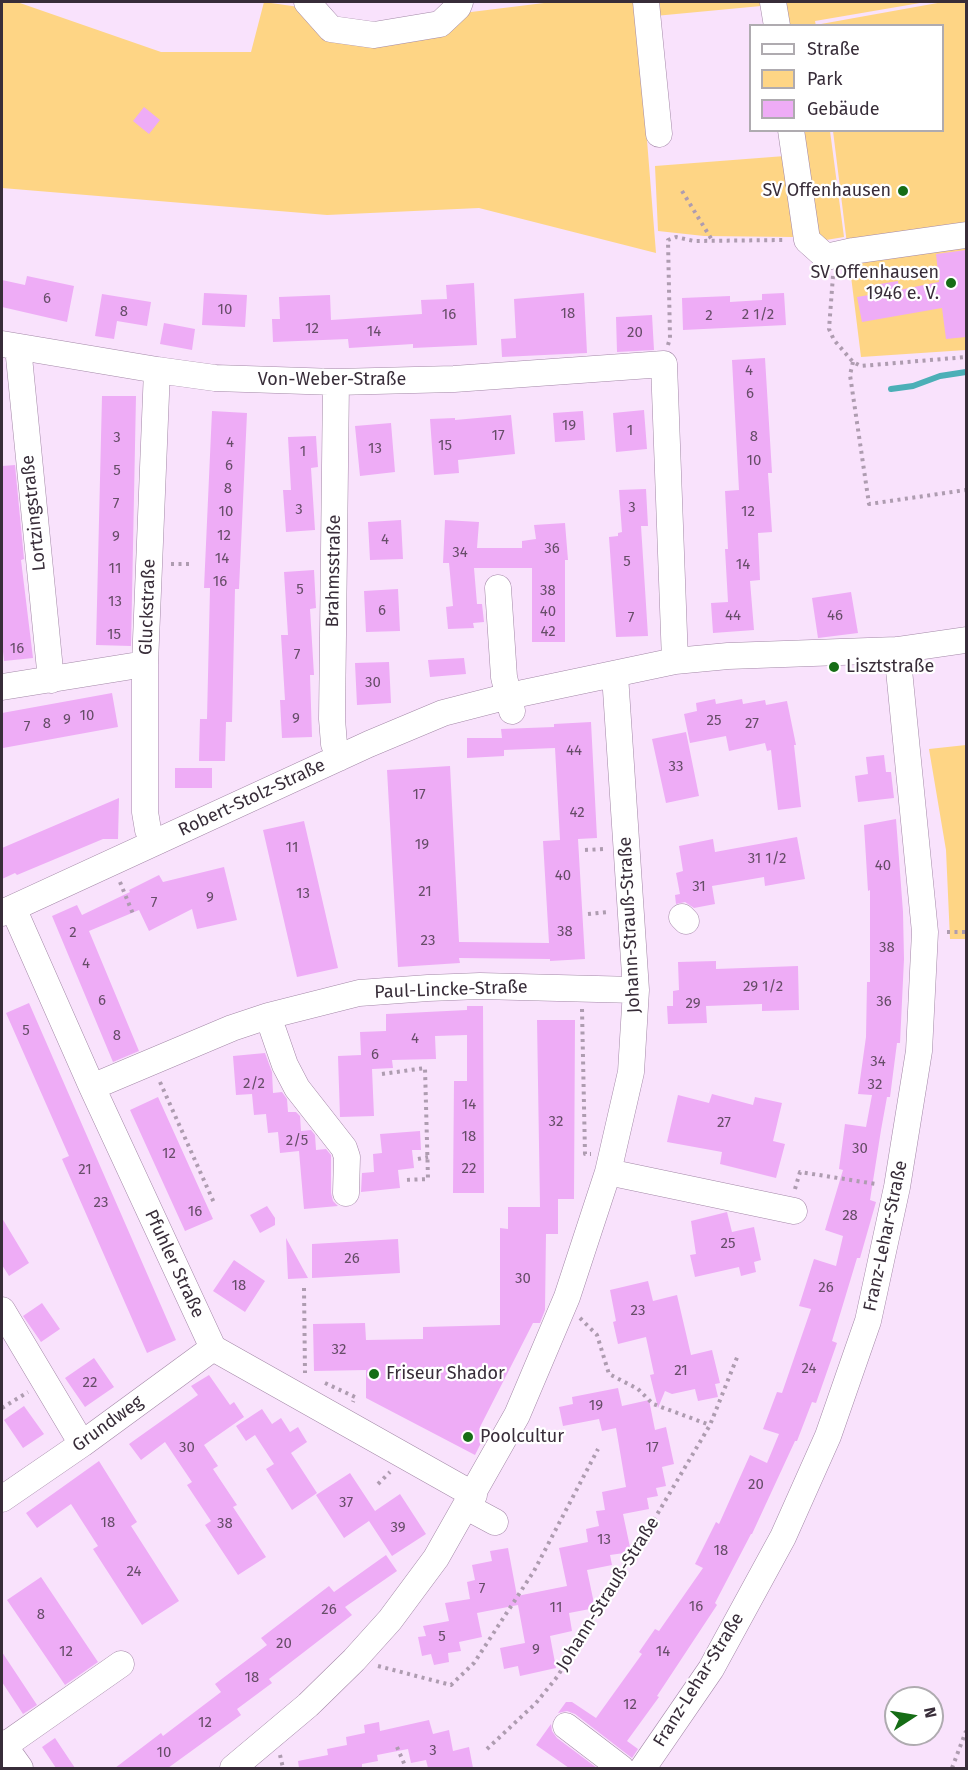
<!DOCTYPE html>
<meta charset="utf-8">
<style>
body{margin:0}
#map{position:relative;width:968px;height:1770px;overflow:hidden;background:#f9e2fc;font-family:"Fira Sans",sans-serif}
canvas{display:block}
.frame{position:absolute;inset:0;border:3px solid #382d39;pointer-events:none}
.legend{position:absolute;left:749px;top:24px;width:195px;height:108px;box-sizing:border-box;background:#fff;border:2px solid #afabb0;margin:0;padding:8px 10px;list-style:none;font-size:18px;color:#382d39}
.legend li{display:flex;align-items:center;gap:12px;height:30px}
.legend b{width:30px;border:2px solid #afabb0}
.north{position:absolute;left:884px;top:1686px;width:60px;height:60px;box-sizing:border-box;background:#fff;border:2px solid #afabb0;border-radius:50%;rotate:78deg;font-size:16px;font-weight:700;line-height:24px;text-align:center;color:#382d39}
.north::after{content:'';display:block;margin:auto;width:21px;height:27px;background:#166d16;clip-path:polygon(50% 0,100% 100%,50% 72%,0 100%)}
</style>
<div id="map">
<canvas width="968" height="1770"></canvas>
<div class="frame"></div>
<ul class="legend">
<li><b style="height:8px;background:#fff"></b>Straße</li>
<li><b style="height:16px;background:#fed585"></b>Park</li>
<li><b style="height:16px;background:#eeacf6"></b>Gebäude</li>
</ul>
<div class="north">N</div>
</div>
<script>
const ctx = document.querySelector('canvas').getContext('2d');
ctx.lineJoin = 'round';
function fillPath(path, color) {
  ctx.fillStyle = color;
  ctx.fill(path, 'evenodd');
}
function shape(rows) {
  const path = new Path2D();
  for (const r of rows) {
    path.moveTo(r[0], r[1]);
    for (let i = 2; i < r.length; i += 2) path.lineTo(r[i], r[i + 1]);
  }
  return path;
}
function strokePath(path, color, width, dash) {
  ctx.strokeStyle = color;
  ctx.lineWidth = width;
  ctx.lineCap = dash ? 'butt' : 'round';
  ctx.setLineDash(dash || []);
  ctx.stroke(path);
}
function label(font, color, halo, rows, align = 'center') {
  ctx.font = font + ' "Fira Sans",sans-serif';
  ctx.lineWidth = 4.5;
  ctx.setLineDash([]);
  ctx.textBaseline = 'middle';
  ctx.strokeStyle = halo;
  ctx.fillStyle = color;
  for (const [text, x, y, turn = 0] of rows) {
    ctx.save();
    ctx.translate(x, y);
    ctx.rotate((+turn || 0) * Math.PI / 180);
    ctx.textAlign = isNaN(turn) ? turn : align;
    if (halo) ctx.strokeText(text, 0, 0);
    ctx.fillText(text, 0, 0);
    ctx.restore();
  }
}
const green = shape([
 [2,2,17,2,161,52,251,52,264,2,299,7,322,38,428,36,463,13,552,2,636,2,656,253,479,208,327,215,2,188],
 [655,2,759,2,761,6,655,16],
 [784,2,926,2,815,21,816,26,787,25],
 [943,2,966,2,966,350,861,357,833,131,942,130,942,26,821,26,821,24],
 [800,131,830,131,844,237,814,242],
 [785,156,793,237,704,236,658,231,655,166],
 [966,745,966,939,950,939,946,850,929,749]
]);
const stream = shape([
 [891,389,913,386,940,376,966,372]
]);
const building = shape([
 [144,107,160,120,149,134,133,121],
 [966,250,966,337,946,339,942,308,862,322,857,297,869,295,867,286,898,281,899,290,939,282,936,254],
 [27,276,74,286,67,322,2,307,2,280,25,285],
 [474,283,477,345,413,348,413,344,349,348,348,339,273,342,272,319,280,319,279,297,330,295,331,320,422,314,421,300,447,299,446,285],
 [204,293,247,295,245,327,202,325],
 [584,293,587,353,502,357,501,339,516,338,514,299],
 [784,293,786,325,683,330,682,298,730,296,730,302,762,300,762,294],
 [102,294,151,302,147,326,117,321,114,339,95,336],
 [652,315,654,350,617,352,616,317],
 [164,323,195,329,192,350,160,344],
 [765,358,772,473,768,473,772,532,758,533,760,580,750,581,754,630,713,633,711,603,728,602,725,549,728,549,725,491,739,490,732,360],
 [102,396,136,396,131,646,96,645],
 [644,410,647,449,616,452,613,413],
 [212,411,247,413,239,589,235,589,232,722,226,722,225,761,199,761,200,719,207,719,210,588,204,588],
 [583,411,585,440,555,442,553,413],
 [511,415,515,454,458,460,459,473,434,475,430,419,455,418,455,420],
 [391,423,395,472,360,476,355,426],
 [316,436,318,467,311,468,315,530,286,532,283,490,291,490,288,437],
 [15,465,24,559,21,560,33,658,4,661,2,642,2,466],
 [646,489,648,526,641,526,648,636,616,637,609,537,618,536,618,533,622,532,619,490],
 [401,520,403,559,370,560,368,522],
 [445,520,479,522,477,548,522,548,522,541,536,539,534,525,565,523,568,560,565,560,565,642,532,642,532,568,474,568,477,604,482,604,484,622,473,623,474,628,448,629,446,607,453,606,449,563,443,563],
 [314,570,316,608,310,609,314,675,310,675,312,737,282,738,280,700,285,700,281,635,288,635,284,572],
 [398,589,400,631,366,632,364,591],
 [851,592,858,633,818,638,812,598],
 [464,658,466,674,430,677,428,660],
 [389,662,391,703,357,705,355,663],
 [112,693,118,727,3,748,2,713],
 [715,699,716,704,742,699,743,704,765,700,766,705,787,701,796,745,794,745,801,807,778,810,771,750,767,751,765,743,729,751,726,736,690,743,684,714,697,711,696,703],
 [591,722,597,838,578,839,585,959,550,961,550,959,459,958,460,963,398,967,387,770,450,766,459,942,549,943,543,841,560,840,555,748,504,750,504,756,467,758,467,738,502,738,501,729,554,727,554,724],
 [686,732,699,796,666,803,652,739],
 [884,755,886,772,891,772,894,798,858,802,855,776,868,774,866,757],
 [175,768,212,768,212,788,175,788],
 [119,798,118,839,103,839,17,875,15,873,2,879,2,848],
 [896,819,903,912,904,959,900,1043,897,1043,890,1097,887,1097,881,1130,870,1200,876,1202,860,1258,857,1258,832,1341,837,1343,816,1403,812,1402,797,1441,795,1441,752,1534,751,1534,715,1603,717,1605,657,1696,659,1697,627,1741,638,1749,632,1758,575,1714,567,1711,558,1713,566,1702,572,1702,596,1718,642,1654,639,1652,655,1629,659,1631,703,1568,695,1564,716,1522,719,1524,750,1455,767,1463,779,1434,763,1429,777,1392,782,1393,811,1309,799,1306,814,1259,836,1266,843,1236,825,1230,843,1170,839,1169,845,1124,866,1127,872,1095,858,1094,866,1037,867,982,870,982,870,890,868,891,864,825],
 [304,821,338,968,297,977,263,830],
 [797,837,805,879,765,886,764,877,712,886,715,904,694,908,685,902,676,904,675,895,680,894,676,873,683,871,679,846,713,839,715,852],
 [224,867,237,920,197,929,192,909,149,931,139,910,89,931,139,1051,113,1062,52,916,77,905,82,915,130,892,129,890,159,875,163,882],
 [716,961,716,969,798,966,799,1010,762,1011,762,1004,706,1006,707,1023,668,1024,667,1006,673,1006,673,991,679,990,678,962],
 [29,1003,176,1340,147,1353,62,1159,69,1156,6,1013],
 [467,1006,483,1006,484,1193,453,1193,454,1081,467,1081,467,1035,435,1036,436,1059,392,1060,393,1068,372,1069,374,1116,340,1117,338,1056,361,1055,360,1032,386,1031,386,1014,467,1010],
 [537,1020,575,1020,574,1199,558,1199,558,1234,546,1234,545,1310,540,1323,533,1323,480,1427,487,1431,475,1455,366,1398,366,1370,314,1371,313,1324,365,1323,366,1340,423,1339,423,1327,500,1325,500,1228,508,1229,508,1207,540,1207],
 [265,1053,272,1072,273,1093,282,1092,287,1099,288,1112,296,1112,300,1116,301,1131,311,1130,315,1135,316,1150,326,1149,331,1155,331,1193,333,1201,338,1206,304,1209,299,1151,280,1153,278,1132,268,1133,266,1114,254,1115,252,1094,236,1095,233,1056],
 [712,1094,753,1105,755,1097,782,1103,773,1141,785,1144,776,1178,720,1164,722,1152,667,1142,678,1095,709,1103],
 [158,1097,213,1219,185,1231,130,1110],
 [420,1131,421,1150,412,1150,414,1168,398,1170,400,1188,361,1192,362,1173,374,1172,373,1154,382,1153,380,1134],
 [267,1206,275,1218,275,1225,260,1233,250,1215],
 [727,1212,732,1232,754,1227,761,1260,754,1262,756,1272,741,1276,739,1267,695,1277,690,1255,696,1254,691,1221],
 [2,1218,29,1263,9,1276,2,1265],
 [286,1238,308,1278,288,1279],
 [398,1239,400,1273,312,1278,312,1244],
 [234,1260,265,1281,245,1312,213,1291],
 [648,1281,653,1301,677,1295,691,1355,712,1350,720,1383,715,1384,718,1397,698,1401,695,1389,672,1394,665,1391,658,1408,650,1375,654,1374,646,1337,618,1344,613,1322,616,1321,610,1290],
 [42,1303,60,1329,41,1342,23,1316],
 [94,1358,114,1387,85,1407,65,1378],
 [209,1375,230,1405,234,1402,244,1417,204,1445,218,1466,213,1469,237,1505,233,1507,266,1557,238,1575,205,1525,211,1521,187,1485,192,1482,165,1442,141,1460,129,1444,198,1395,191,1386],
 [618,1388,622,1406,649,1400,655,1430,666,1427,674,1464,662,1467,666,1486,656,1488,658,1496,647,1498,649,1509,623,1514,631,1552,610,1555,612,1565,587,1570,595,1608,569,1613,572,1631,550,1636,556,1668,520,1676,518,1666,504,1669,500,1648,525,1643,518,1605,477,1613,482,1637,459,1642,461,1651,448,1653,449,1662,434,1665,431,1654,422,1656,418,1637,426,1636,423,1626,449,1621,445,1603,470,1599,467,1582,475,1580,472,1565,492,1561,490,1551,508,1548,517,1596,567,1586,559,1548,588,1542,586,1529,599,1526,596,1511,605,1510,602,1492,626,1487,616,1428,602,1431,599,1419,563,1426,559,1407,573,1404,572,1397],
 [24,1406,44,1434,23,1448,4,1420],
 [262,1409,272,1424,281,1418,290,1432,298,1427,307,1442,291,1453,317,1493,292,1510,266,1469,274,1464,255,1435,246,1441,236,1426],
 [99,1461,137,1522,131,1526,179,1601,142,1625,93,1549,98,1546,71,1504,37,1528,26,1513],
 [350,1473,375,1511,400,1494,426,1534,392,1556,369,1521,344,1538,316,1495],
 [386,1555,397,1571,345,1607,352,1615,269,1679,272,1683,237,1709,241,1715,168,1768,115,1768,161,1733,163,1736,221,1692,215,1684,267,1645,261,1638,329,1586,334,1592],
 [41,1577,98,1662,65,1685,7,1600],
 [2,1652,37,1705,23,1714,2,1682],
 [429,1720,433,1734,449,1730,453,1751,469,1747,473,1768,428,1768,426,1760,411,1763,408,1749,377,1755,378,1761,362,1764,362,1768,299,1768,298,1761,328,1755,327,1749,347,1745,346,1737,365,1733,364,1725,379,1722,380,1731],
 [551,1724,552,1731,557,1738,597,1768,569,1768,536,1745],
 [55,1738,75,1768,56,1768,42,1747]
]);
const path = shape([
 [682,191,712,240],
 [833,276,829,329,834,340,853,362,861,366,966,357],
 [668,345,670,338,668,240,676,237,694,241,785,240],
 [853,362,850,375,869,504,966,490],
 [171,564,190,564],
 [585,850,605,849],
 [120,882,133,914],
 [588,914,609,912],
 [947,932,966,932],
 [582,1009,585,1154,591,1154],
 [382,1074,425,1068,428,1179,404,1180],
 [160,1082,215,1205],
 [418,1159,428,1157],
 [795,1189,800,1172,876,1184],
 [304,1288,305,1373],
 [580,1318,597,1335,609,1374,638,1389,653,1404,710,1425],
 [325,1383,355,1397,353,1402],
 [2,1408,28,1392],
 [378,1484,390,1472],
 [378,1666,451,1685,474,1663,534,1571,598,1449],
 [397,1747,406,1768],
 [487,1749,536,1703,557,1677,623,1572,710,1425,738,1355],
 [280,1755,283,1768],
 [952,1768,966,1731]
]);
const minor = shape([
 [307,2,331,29,374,35,440,24,458,7,460,2],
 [646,2,659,134],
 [773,2,777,26],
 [791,130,807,240,826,257,853,251,966,235],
 [2,344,157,370,215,378,336,382,454,379,664,364,675,661],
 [18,347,51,680],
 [336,382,332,719,334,744,339,758],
 [498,588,504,677,512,711],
 [2,687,145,664],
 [154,842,148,830,145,812,145,664,157,370],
 [13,908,92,1087,213,1348,474,1495],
 [2,913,369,744,443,713,509,696,675,661,728,656,897,650,966,640],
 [682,917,686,921],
 [268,1016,285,1065,297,1088,344,1148,347,1157,346,1193],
 [92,1087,232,1028,268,1016,359,993,428,988,480,986,636,990],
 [608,1172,794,1211],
 [2,1310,82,1444],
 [2,1499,82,1444,213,1348],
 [467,1507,495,1522],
 [566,1726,621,1768],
 [2,1743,20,1768],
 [4,1746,121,1664],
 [233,1768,308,1705,354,1660,390,1620,436,1558,517,1415,567,1297,608,1172,631,1072,636,990,615,675],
 [643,1768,711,1669,783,1537,828,1436,868,1321,897,1187,919,1051,925,932,897,650]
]);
const markers = [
 [903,191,6,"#166d16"],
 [951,283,6,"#166d16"],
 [834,667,6,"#166d16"],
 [374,1374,6,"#166d16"],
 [468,1437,6,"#166d16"]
];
const numberNames = [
 ["6",47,299],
 ["10",225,310],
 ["8",124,312],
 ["18",568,314],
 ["16",449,315],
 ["2 1/2",758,315],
 ["2",709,316],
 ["12",312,329],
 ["14",374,332],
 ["20",635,333],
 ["4",749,371],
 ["6",750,394],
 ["19",569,426],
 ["1",630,431],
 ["17",498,436],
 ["8",754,437],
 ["3",117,438],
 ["4",230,443],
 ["15",445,446],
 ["13",375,449],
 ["1",303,452],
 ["10",754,461],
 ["6",229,466],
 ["5",117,471],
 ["8",228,489],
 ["7",116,504],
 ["3",632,508],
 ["3",299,510],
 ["10",226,512],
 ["12",748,512],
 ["12",224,536],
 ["9",116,537],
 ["4",385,540],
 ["36",552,549],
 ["34",460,553],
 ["14",222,559],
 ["5",627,562],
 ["14",743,565],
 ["11",115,569],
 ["16",220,582],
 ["5",300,590],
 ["38",548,591],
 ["13",115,602],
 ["6",382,611],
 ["40",548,612],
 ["44",733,616],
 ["46",835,616],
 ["7",631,618],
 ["42",548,632],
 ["15",114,635],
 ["16",17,649],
 ["7",297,655],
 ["30",373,683],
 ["10",87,716],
 ["9",296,719],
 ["9",67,720],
 ["25",714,721],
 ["8",47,724],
 ["27",752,724],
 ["7",27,727],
 ["44",574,751],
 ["33",676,767],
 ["17",419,795],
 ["42",577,813],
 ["19",422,845],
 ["11",292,848],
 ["31 1/2",767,859],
 ["40",883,866],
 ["40",563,876],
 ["31",699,887],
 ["21",425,892],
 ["13",303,894],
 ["9",210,898],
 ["7",154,903],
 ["38",565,932],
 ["2",73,933],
 ["23",428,941],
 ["38",887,948],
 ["4",86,964],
 ["29 1/2",763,987],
 ["6",102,1001],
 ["36",884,1002],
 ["29",693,1004],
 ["5",26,1031],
 ["8",117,1036],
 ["4",415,1039],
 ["6",375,1055],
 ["34",878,1062],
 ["2/2",254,1084],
 ["32",875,1085],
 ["14",469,1105],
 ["32",556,1122],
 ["27",724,1123],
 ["18",469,1137],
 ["2/5",297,1141],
 ["30",860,1149],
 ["12",169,1154],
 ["22",469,1169],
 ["21",85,1170],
 ["23",101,1203],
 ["16",195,1212],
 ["28",850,1216],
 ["25",728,1244],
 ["26",352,1259],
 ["30",523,1279],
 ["18",239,1286],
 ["26",826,1288],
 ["23",638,1311],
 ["32",339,1350],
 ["24",809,1369],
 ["21",681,1371],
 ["22",90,1383],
 ["19",596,1406],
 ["30",187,1448],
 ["17",652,1448],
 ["20",756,1485],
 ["37",346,1503],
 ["18",108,1523],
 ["38",225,1524],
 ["39",398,1528],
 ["13",604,1540],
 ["18",721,1551],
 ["24",134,1572],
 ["7",482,1589],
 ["16",696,1607],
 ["11",556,1608],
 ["26",329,1610],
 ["8",41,1615],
 ["5",442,1637],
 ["20",284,1644],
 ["9",536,1650],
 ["12",66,1652],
 ["14",663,1652],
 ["18",252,1678],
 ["12",630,1705],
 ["12",205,1723],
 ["3",433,1751],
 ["10",164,1753]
];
const poiNames = [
 ["SV Offenhausen",891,191,"right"],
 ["SV Offenhausen",939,273,"right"],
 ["1946 e. V.",939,294,"right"],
 ["Lisztstraße",846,667],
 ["Friseur Shador",386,1374],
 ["Poolcultur",480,1437]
];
const streetNames = [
 ["Von-Weber-Straße",332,380],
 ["Lortzingstraße",34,513,-96],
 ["Brahmsstraße",334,571,-89],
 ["Gluckstraße",148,607,-88],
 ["Robert-Stolz-Straße",252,798,-25],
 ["Johann-Strauß-Straße",630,925,-93],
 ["Paul-Lincke-Straße",451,990,-2],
 ["Franz-Lehar-Straße",886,1236,-78],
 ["Pfuhler Straße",174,1264,65],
 ["Grundweg",108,1424,-36],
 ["Johann-Strauß-Straße",608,1594,-58],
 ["Franz-Lehar-Straße",699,1680,-58]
];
fillPath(green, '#fed585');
strokePath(stream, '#4cafb7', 6);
fillPath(building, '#eeacf6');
strokePath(minor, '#a388a7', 27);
strokePath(path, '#ae9cb0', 4, [3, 4.5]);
strokePath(minor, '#fff', 26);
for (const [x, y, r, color] of markers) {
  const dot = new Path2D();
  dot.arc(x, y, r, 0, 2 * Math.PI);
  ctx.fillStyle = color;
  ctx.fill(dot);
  strokePath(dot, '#fff', 2);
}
label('15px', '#664d68', null, numberNames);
label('18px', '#382d39', '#fff', poiNames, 'left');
label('18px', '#382d39', '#fff', streetNames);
</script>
